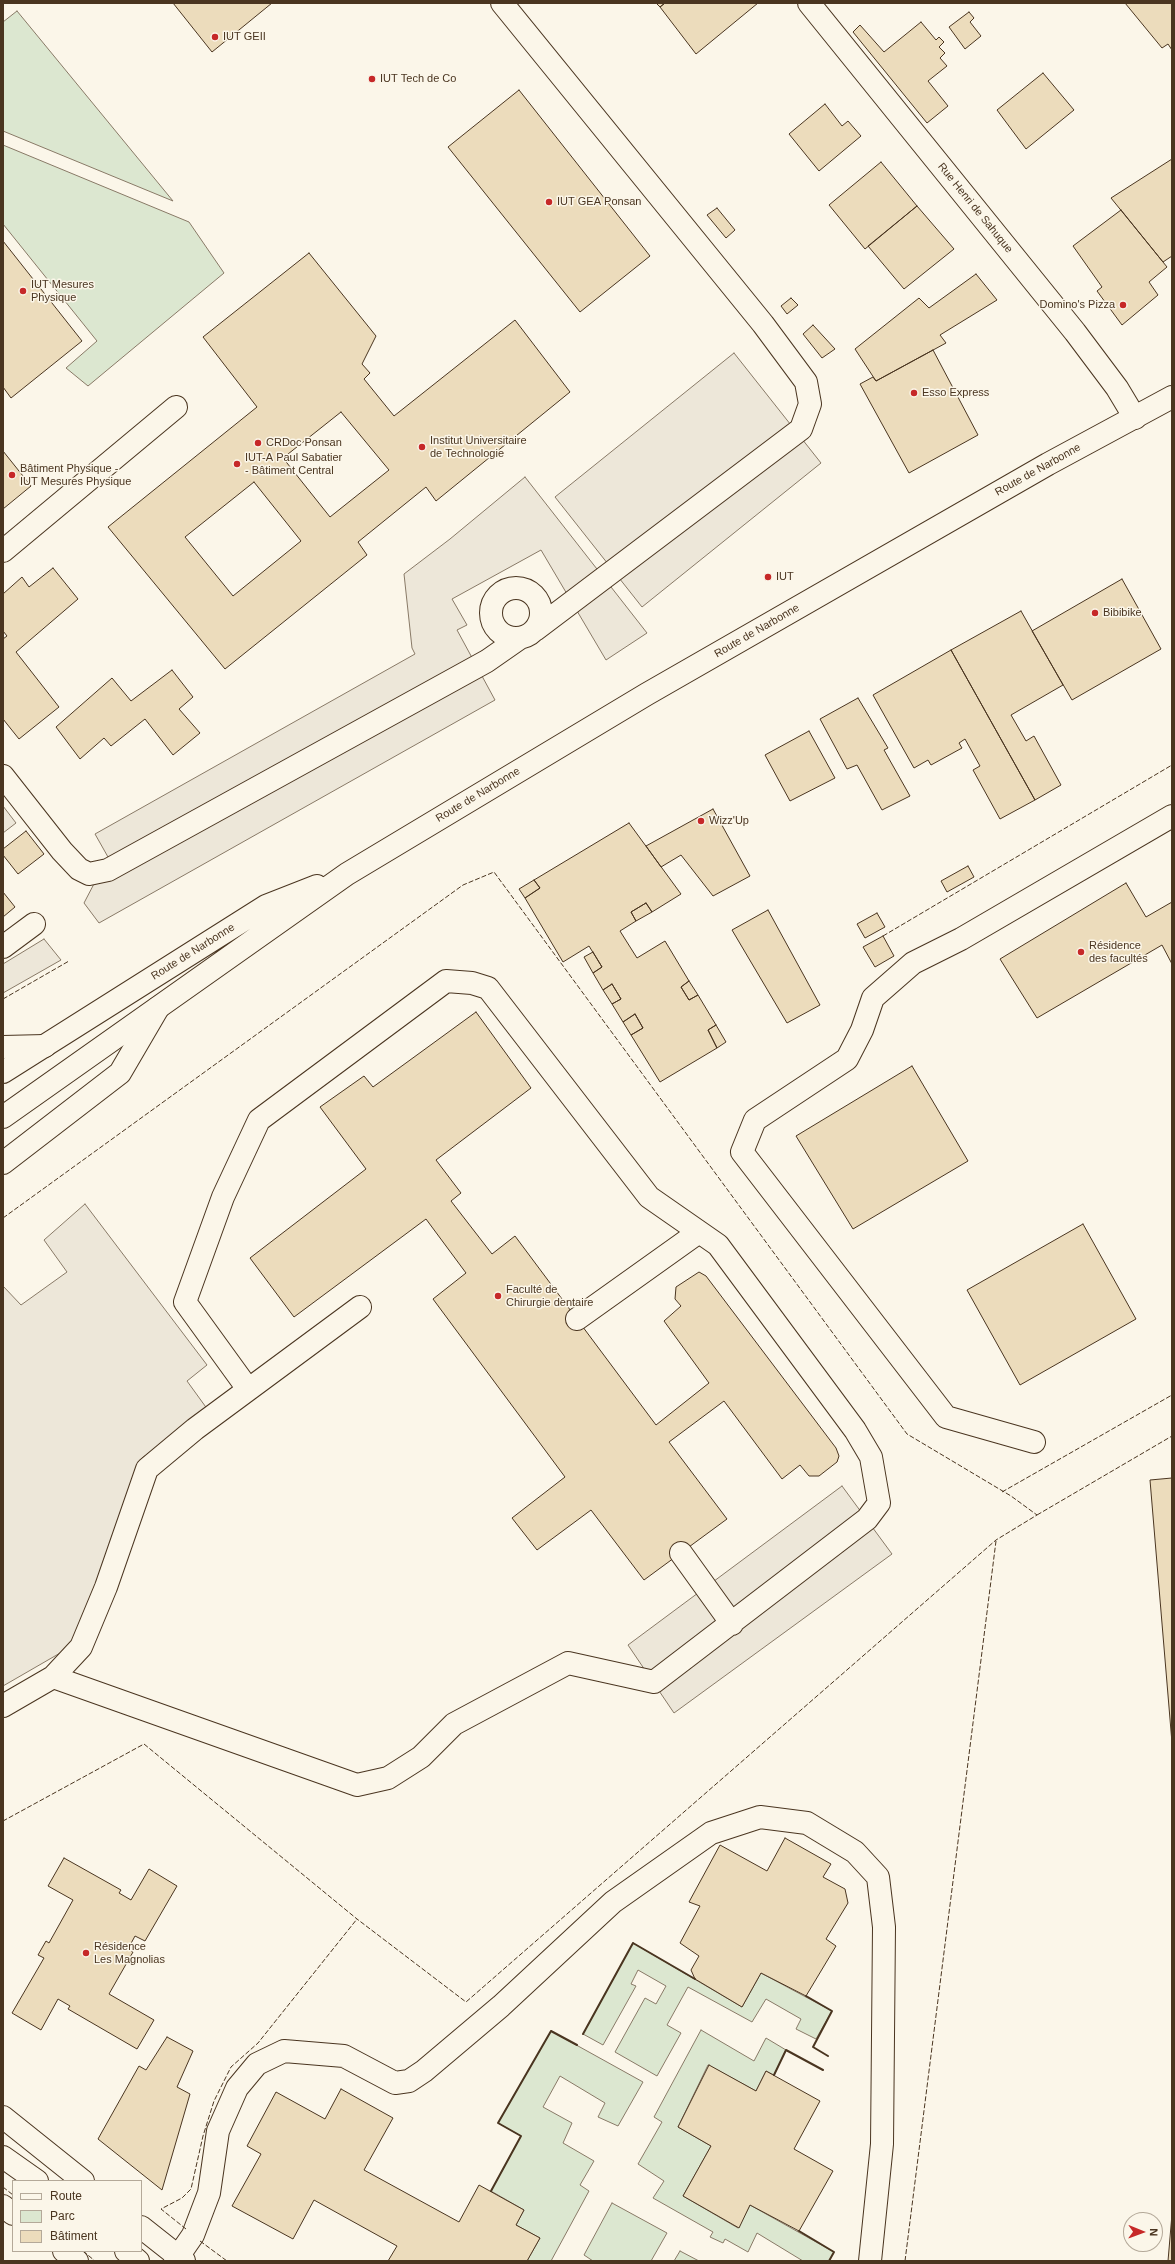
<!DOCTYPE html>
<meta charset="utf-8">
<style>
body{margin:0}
#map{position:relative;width:1175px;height:2264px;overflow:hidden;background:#fbf6e9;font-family:Helvetica,sans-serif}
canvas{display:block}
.frame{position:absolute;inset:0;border:4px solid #4a3520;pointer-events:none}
.legend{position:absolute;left:12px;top:2180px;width:130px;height:72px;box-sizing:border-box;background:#fbf6e9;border:1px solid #b4a999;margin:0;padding:5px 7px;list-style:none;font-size:12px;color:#4a3520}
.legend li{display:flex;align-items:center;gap:8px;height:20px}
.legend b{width:20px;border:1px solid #b4a999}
.north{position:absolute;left:1123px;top:2212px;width:40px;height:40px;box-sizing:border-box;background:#fbf6e9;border:1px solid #b4a999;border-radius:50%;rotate:91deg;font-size:11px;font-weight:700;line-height:16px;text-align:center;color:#4a3520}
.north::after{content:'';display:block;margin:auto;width:14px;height:18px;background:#c62828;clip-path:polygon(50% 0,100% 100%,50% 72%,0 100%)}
</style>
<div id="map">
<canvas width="1175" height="2264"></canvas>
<div class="frame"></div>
<ul class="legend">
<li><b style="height:5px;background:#fbf6e9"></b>Route</li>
<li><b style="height:11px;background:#dce7d0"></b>Parc</li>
<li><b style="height:11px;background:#ecdcbc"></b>Bâtiment</li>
</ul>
<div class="north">N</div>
</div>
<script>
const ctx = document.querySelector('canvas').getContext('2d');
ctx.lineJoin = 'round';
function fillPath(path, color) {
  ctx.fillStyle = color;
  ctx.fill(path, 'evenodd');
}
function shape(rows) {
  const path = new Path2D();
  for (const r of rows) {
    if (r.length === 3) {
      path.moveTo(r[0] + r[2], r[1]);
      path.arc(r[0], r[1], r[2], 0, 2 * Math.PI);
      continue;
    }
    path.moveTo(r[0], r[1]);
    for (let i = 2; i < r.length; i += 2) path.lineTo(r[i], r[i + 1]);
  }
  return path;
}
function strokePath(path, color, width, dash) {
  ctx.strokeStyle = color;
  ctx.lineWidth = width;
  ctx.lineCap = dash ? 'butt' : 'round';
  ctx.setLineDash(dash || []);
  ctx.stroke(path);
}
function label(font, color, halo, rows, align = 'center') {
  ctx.font = font + ' Helvetica,sans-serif';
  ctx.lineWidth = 3;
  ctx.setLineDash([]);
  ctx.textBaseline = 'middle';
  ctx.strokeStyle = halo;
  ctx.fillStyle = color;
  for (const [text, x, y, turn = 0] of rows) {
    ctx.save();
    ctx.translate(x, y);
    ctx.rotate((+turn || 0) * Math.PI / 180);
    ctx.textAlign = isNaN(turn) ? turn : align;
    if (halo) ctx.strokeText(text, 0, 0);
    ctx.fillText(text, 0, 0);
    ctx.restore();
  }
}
const green = shape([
 [17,11,173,201,3,131,3,22,17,11],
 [3,145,189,222,224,273,88,386,66,368,97,341,3,224,3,145],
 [633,1943,742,2007,761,1973,832,2011,816,2039,796,2029,801,2019,766,1999,752,2022,688,1987,667,2025,681,2033,657,2076,615,2052,645,1998,656,2004,666,1986,638,1970,631,1984,636,1986,603,2045,583,2034,633,1943],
 [701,2030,754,2061,766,2038,786,2050,774,2075,766,2071,756,2091,708,2065,678,2127,711,2146,683,2196,738,2228,750,2205,834,2252,829,2261,803,2261,757,2233,748,2252,725,2239,723,2243,710,2237,713,2232,653,2198,664,2181,638,2164,662,2122,654,2117,701,2030],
 [551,2031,643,2082,618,2126,598,2117,605,2103,560,2076,543,2107,572,2123,563,2143,594,2161,580,2185,589,2191,551,2261,527,2261,540,2238,516,2225,524,2210,491,2191,521,2136,498,2123,551,2031],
 [612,2203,667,2233,651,2261,593,2261,584,2255,612,2203],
 [680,2251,699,2261,674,2261,680,2251]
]);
const parking = shape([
 [734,353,821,463,642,607,555,497,734,353],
 [525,477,647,633,606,660,541,550,452,599,467,625,457,630,495,700,99,923,84,903,108,857,95,834,415,654,412,648,404,574,450,539,525,477],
 [3,806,16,823,3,833,3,806],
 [44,939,61,960,3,993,3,964,44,939],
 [85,1204,207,1365,187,1381,208,1410,142,1458,74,1645,3,1686,3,1286,21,1305,67,1272,44,1240,85,1204],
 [842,1486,892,1554,674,1713,628,1645,842,1486]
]);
const building = shape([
 [173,3,272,3,212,52,173,3],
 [656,3,665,3,660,7,656,3],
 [665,3,758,3,696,54,660,7,665,3],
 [1125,3,1172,3,1172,50,1168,44,1162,48,1125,3],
 [969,12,974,18,970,22,981,36,965,49,949,27,969,12],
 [921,22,936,40,939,37,944,42,939,47,945,53,940,58,947,66,928,81,948,106,927,123,853,32,860,25,884,52,921,22],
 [1043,73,1074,110,1026,149,997,110,1043,73],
 [519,90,650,256,580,312,448,147,519,90],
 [825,104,842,126,848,121,861,136,819,171,789,134,825,104],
 [1172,159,1172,256,1163,262,1111,198,1172,159],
 [881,162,917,206,865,249,829,205,881,162],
 [917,206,954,249,904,289,868,246,917,206],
 [717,208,735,230,726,238,707,215,717,208],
 [1121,210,1167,267,1149,282,1158,295,1122,325,1097,291,1102,287,1073,246,1121,210],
 [3,241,82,341,11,398,3,387,3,241],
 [309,253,376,336,362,364,370,373,364,379,394,416,515,320,570,392,436,501,426,487,358,542,367,555,225,669,108,527,257,407,203,337,309,253],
 [341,412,389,470,330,517,283,458,341,412],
 [254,482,301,541,233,596,185,537,254,482],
 [976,274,997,300,940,335,946,343,876,381,855,349,919,298,929,308,976,274],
 [791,298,798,305,787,314,781,306,791,298],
 [813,325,835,349,822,358,803,334,813,325],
 [933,350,978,435,909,473,860,384,873,377,876,381,933,350],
 [3,451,31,486,3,509,3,451],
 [53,568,78,599,16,652,59,707,19,739,3,719,3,639,7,636,3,631,3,594,22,577,29,587,53,568],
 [1122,579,1161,649,1072,700,1032,631,1122,579],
 [1021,611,1063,685,1011,715,1026,741,1034,736,1061,785,1035,800,951,650,1021,611],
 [951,650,1035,800,1000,819,973,770,980,766,965,739,959,743,962,748,931,765,928,760,914,768,873,695,951,650],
 [172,670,193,697,179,709,200,733,173,755,145,719,111,746,104,738,80,759,56,727,112,678,131,701,172,670],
 [858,698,888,748,884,750,910,796,882,810,857,765,847,769,820,719,858,698],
 [809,731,835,778,790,801,765,755,809,731],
 [713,809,750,876,713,896,681,855,661,867,646,846,713,809],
 [629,823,681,894,652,912,646,903,631,912,636,921,620,931,637,958,665,941,689,981,681,987,689,1000,698,995,716,1025,708,1030,717,1048,660,1082,631,1035,643,1028,635,1014,623,1022,612,1004,621,999,612,984,603,990,593,973,602,967,589,946,563,962,525,898,540,888,534,880,629,823],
 [26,831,44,854,18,874,3,855,3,849,26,831],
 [968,866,974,877,947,892,941,881,968,866],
 [534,880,540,888,525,898,519,889,534,880],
 [1126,883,1146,917,1172,902,1172,964,1162,945,1037,1018,1000,959,1126,883],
 [3,892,15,907,3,917,3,892],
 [646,903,652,912,636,921,631,912,646,903],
 [768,910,820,1005,787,1023,732,930,768,910],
 [877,913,885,927,865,938,857,924,877,913],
 [883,936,894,956,875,967,863,947,883,936],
 [593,952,602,967,593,973,584,957,593,952],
 [689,981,698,995,689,1000,681,987,689,981],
 [612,984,621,999,612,1004,603,990,612,984],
 [476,1012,531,1088,436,1160,461,1193,451,1201,492,1254,515,1236,656,1425,709,1383,664,1321,681,1306,675,1299,676,1287,699,1272,706,1276,836,1448,839,1456,837,1462,819,1476,809,1476,800,1465,782,1479,724,1401,669,1442,727,1519,644,1580,591,1510,537,1550,512,1518,565,1477,433,1299,466,1273,426,1219,294,1317,250,1258,366,1169,320,1107,364,1076,373,1087,476,1012],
 [635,1014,643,1028,631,1035,623,1022,635,1014],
 [716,1025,726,1042,717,1048,708,1030,716,1025],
 [912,1066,968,1161,853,1229,796,1136,912,1066],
 [1083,1224,1136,1319,1020,1385,967,1290,1083,1224],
 [1172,1478,1172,1743,1150,1480,1172,1478],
 [785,1838,831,1864,823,1877,845,1889,848,1903,826,1939,836,1946,806,1996,761,1973,742,2007,695,1979,691,1970,699,1956,680,1943,700,1906,689,1902,720,1845,767,1871,785,1838],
 [64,1858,121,1890,119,1893,131,1900,149,1869,177,1886,145,1941,135,1936,128,1949,133,1952,109,1994,154,2020,137,2049,68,2009,70,2006,58,1999,41,2030,12,2013,44,1958,38,1955,46,1941,49,1943,73,1900,48,1886,64,1858],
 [167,2037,193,2051,177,2087,190,2094,162,2190,98,2139,139,2066,146,2070,167,2037],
 [709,2065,756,2091,766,2071,820,2101,794,2149,833,2171,799,2231,750,2205,739,2228,683,2196,711,2146,678,2127,709,2065],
 [341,2089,393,2118,364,2170,459,2222,479,2185,524,2210,516,2225,540,2238,527,2261,388,2261,397,2246,314,2200,293,2239,232,2206,261,2154,247,2146,276,2092,325,2119,341,2089],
 [1172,2214,1172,2261,1168,2261,1172,2214]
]);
const minor = shape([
 [502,3,763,324,806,382,810,404,801,429,535,630],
 [809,3,1075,332,1117,388,1135,418],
 [3,551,176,407],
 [516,613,25],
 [3,776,62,851,79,869,89,874,108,870,487,661,520,638],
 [3,947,34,924],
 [3,1047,45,1046],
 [3,1163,120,1073,158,1008],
 [577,1319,699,1232],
 [1034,1442,946,1417,742,1152,755,1120,847,1059,862,1030,873,998,913,963,961,939,1172,816],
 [681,1553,732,1624],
 [53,1677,357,1785,388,1778,421,1757,454,1724,568,1663,654,1682,867,1519,879,1503,871,1457,855,1430,718,1245,649,1197,488,988,472,983,446,981,259,1120,223,1197,185,1302,248,1389],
 [3,1706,53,1677,81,1647,106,1587,147,1469,195,1429,360,1307],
 [3,2117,83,2181],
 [3,2157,37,2181],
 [3,2206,13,2214],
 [141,2227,184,2261],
 [64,2251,77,2261],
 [126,2251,138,2261],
 [175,2261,193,2235,209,2193,218,2131,237,2088,257,2064,284,2051,344,2056,395,2083,409,2081,424,2071,501,2006,613,1902,711,1833,760,1817,807,1823,855,1852,878,1877,884,1927,882,2144,870,2261]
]);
const major = shape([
 [3,1072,266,906,317,886],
 [3,1117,347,874,647,694,1048,464,1172,397]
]);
const fence = shape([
 [883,936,1172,765],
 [3,999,69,961],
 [3,1218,463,885,494,872,907,1434,1011,1496,1037,1515,996,1540,466,2002,357,1919,144,1744,3,1821],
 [1002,1492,1172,1395],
 [1037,1515,1172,1436],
 [3,2187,13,2195],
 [186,2229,161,2209,182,2198,191,2189,203,2136,214,2101,231,2067,258,2043,357,1919],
 [200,2241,227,2261],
 [83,2251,95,2261],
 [905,2261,996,1541]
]);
const wall = shape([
 [806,1996,832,2011,813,2047,828,2056],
 [583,2034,633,1943,695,1979],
 [774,2075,786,2050,823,2070],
 [491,2191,521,2136,498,2123,551,2031,577,2045],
 [799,2231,834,2252,829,2261]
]);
const markers = [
 [215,37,4,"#c62828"],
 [372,79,4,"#c62828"],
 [549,202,4,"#c62828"],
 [23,291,4,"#c62828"],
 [1123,305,4,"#c62828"],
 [914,393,4,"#c62828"],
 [258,443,4,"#c62828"],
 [422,447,4,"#c62828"],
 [237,464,4,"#c62828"],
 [12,475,4,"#c62828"],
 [768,577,4,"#c62828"],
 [1095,613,4,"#c62828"],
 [701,821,4,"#c62828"],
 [1081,952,4,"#c62828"],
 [498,1296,4,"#c62828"],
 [86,1953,4,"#c62828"]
];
const poiNames = [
 ["IUT GEII",223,37],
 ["IUT Tech de Co",380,79],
 ["IUT GEA Ponsan",557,202],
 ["IUT Mesures",31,285],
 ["Physique",31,298],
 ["Domino's Pizza",1115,305,"right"],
 ["Esso Express",922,393],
 ["Institut Universitaire",430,441],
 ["de Technologie",430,454],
 ["CRDoc Ponsan",266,443],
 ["IUT-A Paul Sabatier",245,458],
 ["- Bâtiment Central",245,471],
 ["Bâtiment Physique -",20,469],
 ["IUT Mesures Physique",20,482],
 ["IUT",776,577],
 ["Bibibike",1103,613],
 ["Wizz'Up",709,821],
 ["Résidence",1089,946],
 ["des facultés",1089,959],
 ["Faculté de",506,1290],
 ["Chirurgie dentaire",506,1303],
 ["Résidence",94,1947],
 ["Les Magnolias",94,1960]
];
const streetNames = [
 ["Rue Henri de Sahuque",975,208,51],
 ["Route de Narbonne",1038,470,-29],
 ["Route de Narbonne",757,631,-30],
 ["Route de Narbonne",478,795,-31],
 ["Route de Narbonne",193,952,-32]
];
fillPath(green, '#dce7d0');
strokePath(green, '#887966', 1);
fillPath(parking, '#ede7d9');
strokePath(parking, '#887966', 1);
fillPath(building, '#ecdcbc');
strokePath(building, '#4a3520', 1);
strokePath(minor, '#4a3520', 24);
strokePath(major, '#4a3520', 24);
strokePath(minor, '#fbf6e9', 22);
strokePath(major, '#fbf6e9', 22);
strokePath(fence, '#4a3520', 1, [5, 2]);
strokePath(wall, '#4a3520', 2);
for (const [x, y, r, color] of markers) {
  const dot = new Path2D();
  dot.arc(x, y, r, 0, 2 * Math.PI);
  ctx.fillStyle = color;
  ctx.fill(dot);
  strokePath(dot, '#fbf6e9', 1.5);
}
label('11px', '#4a3520', '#fbf6e9', poiNames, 'left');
label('11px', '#4a3520', '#fbf6e9', streetNames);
</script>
